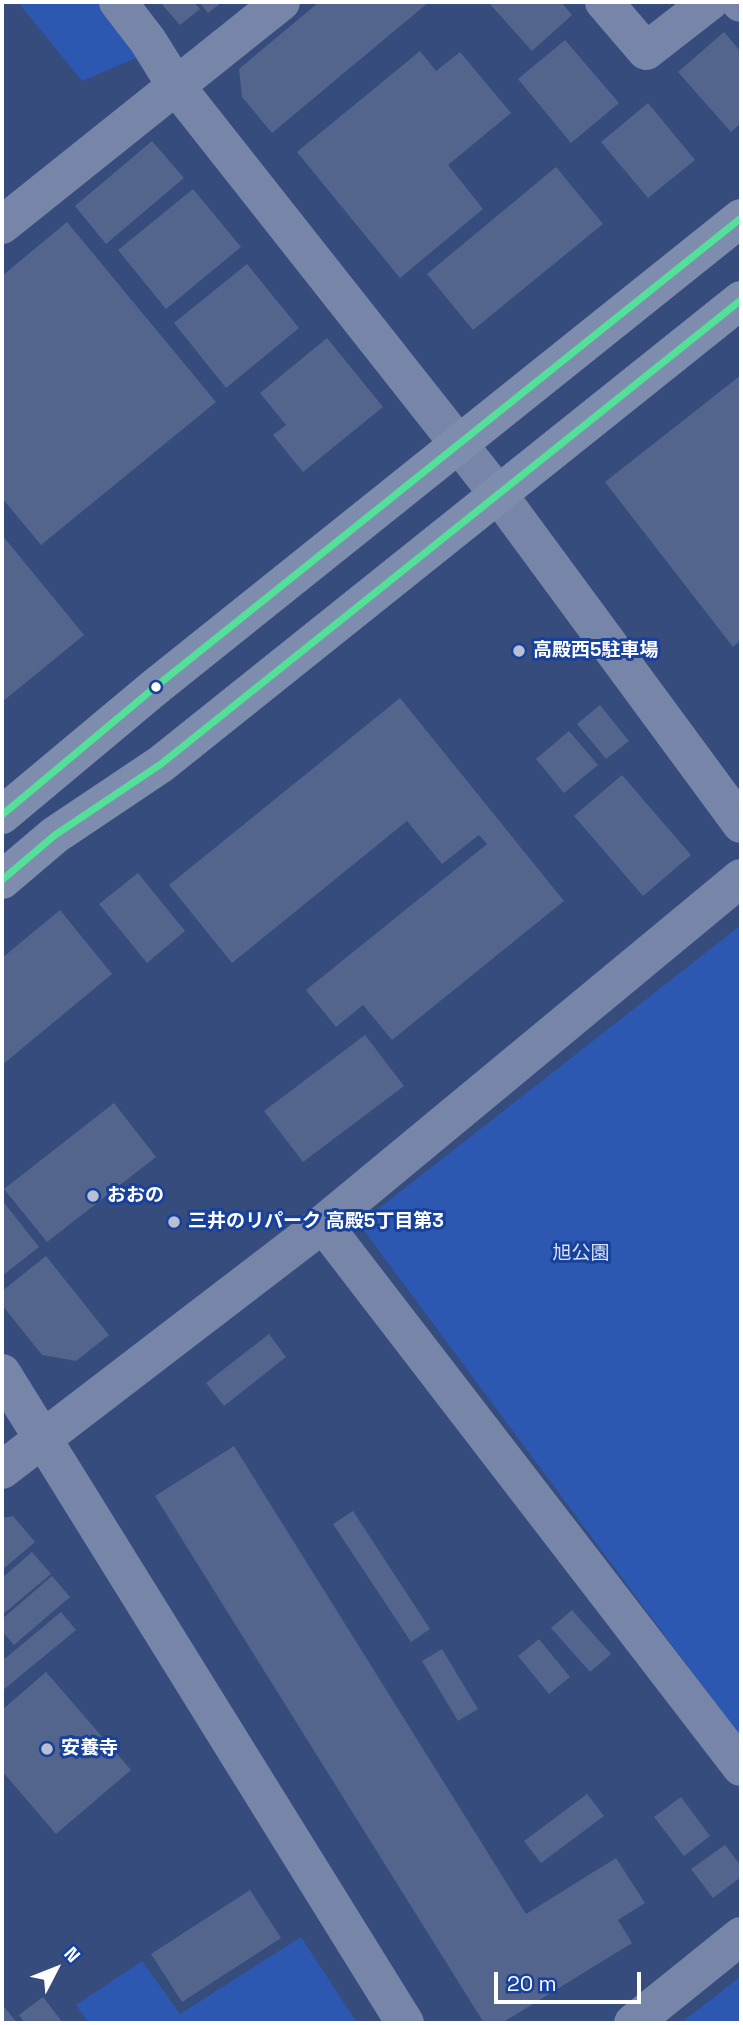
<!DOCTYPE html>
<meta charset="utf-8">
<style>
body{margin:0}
#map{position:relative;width:743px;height:2025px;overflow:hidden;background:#364c7d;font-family:"Space Grotesk",sans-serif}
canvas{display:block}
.frame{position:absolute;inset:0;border:4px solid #fff;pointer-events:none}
.north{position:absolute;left:21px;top:1934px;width:70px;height:70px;-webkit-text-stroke:5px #18419b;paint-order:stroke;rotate:48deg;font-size:19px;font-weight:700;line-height:28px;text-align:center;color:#fff}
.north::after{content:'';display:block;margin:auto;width:24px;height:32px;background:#fff;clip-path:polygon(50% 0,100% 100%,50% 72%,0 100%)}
.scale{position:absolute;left:494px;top:1972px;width:147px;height:32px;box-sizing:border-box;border:4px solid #fff;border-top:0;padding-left:9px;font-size:21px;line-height:24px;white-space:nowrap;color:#fff;-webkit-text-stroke:5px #18419b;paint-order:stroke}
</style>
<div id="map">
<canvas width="743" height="2025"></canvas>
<div class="frame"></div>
<div class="north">N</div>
<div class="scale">20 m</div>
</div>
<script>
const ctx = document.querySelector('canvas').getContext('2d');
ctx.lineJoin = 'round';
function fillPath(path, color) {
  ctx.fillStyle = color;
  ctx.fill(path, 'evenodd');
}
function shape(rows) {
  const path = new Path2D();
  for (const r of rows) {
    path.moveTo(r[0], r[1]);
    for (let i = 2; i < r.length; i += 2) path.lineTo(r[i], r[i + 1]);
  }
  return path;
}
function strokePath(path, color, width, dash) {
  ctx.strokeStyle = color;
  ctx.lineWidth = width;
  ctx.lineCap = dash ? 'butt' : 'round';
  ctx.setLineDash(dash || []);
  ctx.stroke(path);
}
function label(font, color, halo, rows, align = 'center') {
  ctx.font = font + ' "Space Grotesk","Noto Sans JP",sans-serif';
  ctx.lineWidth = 6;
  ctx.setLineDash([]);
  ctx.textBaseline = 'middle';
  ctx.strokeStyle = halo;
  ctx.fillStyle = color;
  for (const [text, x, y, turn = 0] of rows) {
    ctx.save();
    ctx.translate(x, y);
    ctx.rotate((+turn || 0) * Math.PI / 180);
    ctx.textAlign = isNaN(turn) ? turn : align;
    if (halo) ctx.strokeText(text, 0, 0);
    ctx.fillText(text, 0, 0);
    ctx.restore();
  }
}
const green = shape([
 [18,2,98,2,140,56,82,81],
 [741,925,741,1738,359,1224],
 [301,1937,357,2023,89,2023,76,2005,142,1961,180,2014],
 [741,1976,741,2023,681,2023]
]);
const building = shape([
 [160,2,194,2,200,9,180,25],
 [199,2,222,2,208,13],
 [319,2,429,2,272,133,242,97,239,69],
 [488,2,561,2,572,15,532,51],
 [724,32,741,52,741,123,731,132,678,72],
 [565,40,619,103,571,143,518,79],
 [420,51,436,71,460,52,511,113,448,165,483,209,400,278,297,152],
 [648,103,695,160,648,198,601,142],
 [152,141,184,178,106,244,75,206],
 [556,167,603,224,473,330,427,274],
 [193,189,241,247,166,309,118,250],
 [67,222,216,402,41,545,2,498,2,276],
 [247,264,299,328,226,388,174,323],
 [327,338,383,407,303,472,273,435,286,425,260,393],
 [741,375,741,640,733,647,605,482],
 [2,535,84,635,2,702],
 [400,698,564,901,392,1040,363,1005,336,1027,306,990,487,844,479,835,442,864,407,821,232,963,169,885],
 [600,705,629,741,606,759,577,724],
 [569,731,598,765,564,793,536,759],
 [622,775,691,855,643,896,574,816],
 [138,873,185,931,147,963,99,904],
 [60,910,112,974,2,1065,2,958],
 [365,1035,404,1086,303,1162,264,1111],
 [114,1103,156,1157,47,1242,4,1189],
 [2,1200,39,1247,2,1276],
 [46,1256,109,1335,76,1361,42,1355,2,1305,2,1291],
 [269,1334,286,1357,224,1406,206,1383],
 [234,1446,526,1914,616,1858,645,1903,618,1920,632,1943,502,2023,484,2023,155,1496],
 [353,1511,430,1629,411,1642,333,1524],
 [13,1516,35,1542,2,1570,2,1518],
 [32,1552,51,1574,2,1615,2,1578],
 [52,1576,70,1597,14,1645,2,1631,2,1619],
 [572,1610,611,1654,590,1672,551,1628],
 [61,1612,76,1630,2,1691,2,1661],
 [539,1639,570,1677,549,1694,518,1656],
 [442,1649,478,1709,458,1721,422,1661],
 [46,1672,131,1770,56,1834,2,1771,2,1710],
 [587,1794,604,1816,541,1863,524,1841],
 [681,1797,710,1836,684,1856,654,1817],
 [725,1845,741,1866,741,1877,713,1898,691,1869],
 [250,1890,281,1938,182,2002,151,1954],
 [43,1997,63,2023,25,2023,19,2015],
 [2,2004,17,2023,2,2023]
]);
const minor = shape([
 [118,2,148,41,176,86,498,494,741,824],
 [604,2,646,51,709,2],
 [740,2,741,3],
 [2,225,281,2],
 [323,1224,741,1767],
 [2,1373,405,2023],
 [2,1470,323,1224,741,878],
 [633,2023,741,1936]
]);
const major = shape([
 [2,815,154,688,741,218],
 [2,880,55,835,161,764,741,300]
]);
const bus1 = shape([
 [2,815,154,688,741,218],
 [2,880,55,835,161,764,741,300]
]);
const markers = [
 [519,651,7,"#b9c0d2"],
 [156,687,6,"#fff"],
 [93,1196,7,"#b9c0d2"],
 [174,1222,7,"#b9c0d2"],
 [47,1749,7,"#b9c0d2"]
];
const poiNames = [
 ["高殿西5駐車場",533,651],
 ["おおの",107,1196],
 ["三井のリパーク 高殿5丁目第3",188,1222],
 ["安養寺",61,1749]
];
const parkNames = [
 ["旭公園",581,1254]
];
fillPath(green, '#2c58b1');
fillPath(building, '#53658c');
strokePath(minor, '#7685a8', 38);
strokePath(major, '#7e8dad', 38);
strokePath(bus1, '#53e098', 7);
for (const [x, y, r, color] of markers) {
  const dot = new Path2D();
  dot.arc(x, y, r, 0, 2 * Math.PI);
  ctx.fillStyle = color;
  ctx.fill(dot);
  strokePath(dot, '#18419b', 2.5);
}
label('bold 19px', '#fff', '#18419b', poiNames, 'left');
label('19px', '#d6e3fc', '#18419b', parkNames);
</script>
